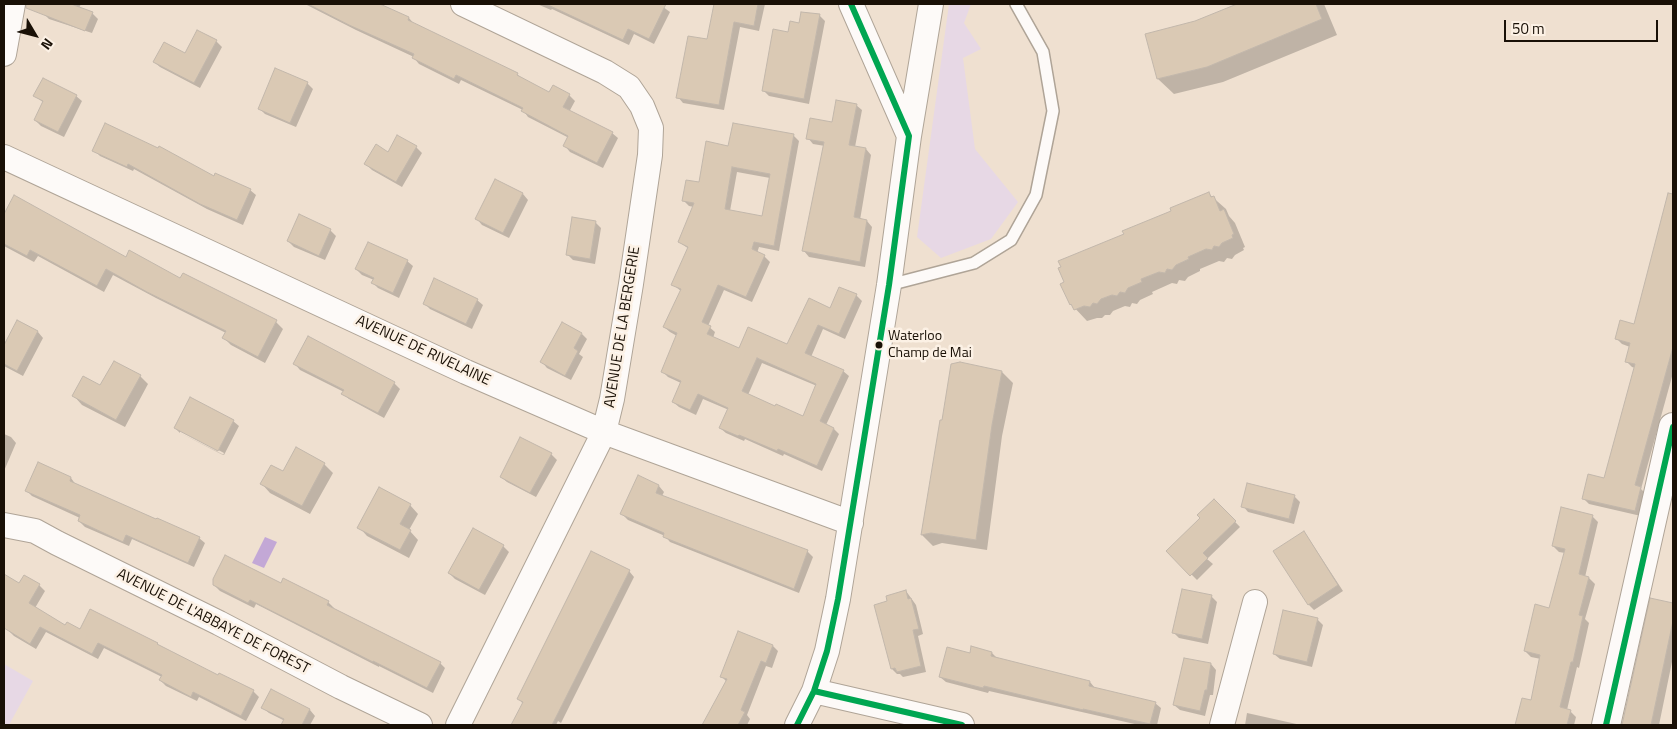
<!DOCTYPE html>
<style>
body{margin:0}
#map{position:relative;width:1677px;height:729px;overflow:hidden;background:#efe0d0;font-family:"Titillium Web",sans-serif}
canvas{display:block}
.frame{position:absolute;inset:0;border:5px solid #191006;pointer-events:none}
.north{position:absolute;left:10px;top:10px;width:50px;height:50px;-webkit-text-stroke:4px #fcf1e5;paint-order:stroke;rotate:127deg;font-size:14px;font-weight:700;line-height:20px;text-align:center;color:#191006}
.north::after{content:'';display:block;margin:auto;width:18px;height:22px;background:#191006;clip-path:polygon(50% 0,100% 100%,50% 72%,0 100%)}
.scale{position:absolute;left:1504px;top:20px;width:154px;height:22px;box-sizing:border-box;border:2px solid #191006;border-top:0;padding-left:6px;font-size:15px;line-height:18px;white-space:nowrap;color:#191006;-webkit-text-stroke:4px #fcf1e5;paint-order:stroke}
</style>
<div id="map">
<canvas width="1677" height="729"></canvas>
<div class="frame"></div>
<div class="north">N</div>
<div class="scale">50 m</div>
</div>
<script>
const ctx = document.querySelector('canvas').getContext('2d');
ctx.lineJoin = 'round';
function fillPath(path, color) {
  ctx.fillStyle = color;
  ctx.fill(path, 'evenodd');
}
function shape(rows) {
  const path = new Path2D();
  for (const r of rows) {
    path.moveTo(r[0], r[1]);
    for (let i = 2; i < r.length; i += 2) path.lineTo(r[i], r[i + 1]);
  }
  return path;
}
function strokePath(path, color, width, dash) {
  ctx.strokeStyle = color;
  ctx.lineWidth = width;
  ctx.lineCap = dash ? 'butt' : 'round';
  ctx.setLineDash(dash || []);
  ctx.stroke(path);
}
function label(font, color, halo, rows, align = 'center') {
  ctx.font = font + ' "Titillium Web",sans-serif';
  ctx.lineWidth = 5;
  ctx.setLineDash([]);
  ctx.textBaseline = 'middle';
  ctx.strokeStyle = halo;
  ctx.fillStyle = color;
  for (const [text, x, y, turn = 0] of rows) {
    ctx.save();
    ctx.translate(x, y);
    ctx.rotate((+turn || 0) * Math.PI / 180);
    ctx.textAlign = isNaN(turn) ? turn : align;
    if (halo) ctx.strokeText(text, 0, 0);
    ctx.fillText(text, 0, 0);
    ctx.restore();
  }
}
const green = shape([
 [949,4,971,4,964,23,981,49,963,58,975,149,1018,202,991,239,941,258,917,237],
 [4,664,33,681,9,725,4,725]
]);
const water = shape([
 [265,537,277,542,264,568,252,563]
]);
const shadow = shape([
 [48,4,81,4,79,8,92,13,98,19,92,33,49,19,44,14],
 [305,4,364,4,373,8,375,4,377,4,409,18,415,25,517,74,522,79,550,94,569,95,575,101,569,112,612,133,618,138,603,168,570,152,565,146,569,138,528,117,523,110,461,80,459,84,419,64,414,58,414,57,356,30],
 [537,4,659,4,670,12,654,44,634,34,629,45,552,9,551,10],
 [715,4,765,4,759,31,740,27,724,110,683,103,678,97,708,41],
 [1240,4,1324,4,1337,35,1223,82,1174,94,1158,79,1195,22],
 [819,15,825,21,809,104,769,96,763,90,789,34,800,25],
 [216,41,222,47,200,88,160,67,154,62,186,55],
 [307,83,313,89,296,127,265,114,259,108],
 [35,96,76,96,82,101,64,137,41,126,35,120,44,103],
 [856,105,862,110,855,147,866,149,871,155,860,220,867,221,872,227,865,267,809,257,804,251,825,146,813,144,808,138,833,124],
 [793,135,799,141,779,251,759,247,757,253,764,256,770,262,752,302,724,290,708,326,715,332,713,338,740,350,787,346,831,310,856,295,862,301,845,339,823,329,811,357,843,371,849,376,826,425,834,429,839,434,822,471,784,454,783,456,745,439,744,441,726,433,720,428,729,410,703,399,696,415,679,407,673,402,681,383,668,377,662,371,677,336,670,332,664,327,681,291,672,284,689,249,679,242,694,207,689,206,683,200,700,184,729,147],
 [737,172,770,178,763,217,730,211],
 [762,363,817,386,804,418,748,395],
 [416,147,422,153,402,187,372,170,366,164,389,153],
 [94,150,214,178,250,190,256,195,243,225,207,209,134,169,133,171,100,156],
 [496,181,523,194,528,200,509,238,482,225,477,219],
 [1209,194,1226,209,1229,216,1235,223,1245,247,1243,248,1244,250,1235,255,1232,259,1227,258,1224,262,1219,261,1200,269,1200,271,1188,277,1185,281,1179,280,1177,284,1172,283,1152,292,1153,294,1140,300,1137,304,1132,303,1130,307,1125,306,1113,311,1110,315,1105,315,1102,318,1097,318,1087,321,1071,304,1125,234],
 [14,197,126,258,181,280,276,322,283,329,265,363,231,345,224,338,226,333,156,298,113,275,104,292,38,256,34,262,4,246,4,216],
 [1662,221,1673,225,1673,373,1641,489,1646,494,1641,516,1589,504,1583,498,1605,479,1635,368,1632,367,1626,361,1630,347,1622,344,1617,339,1634,326],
 [595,222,601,228,595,264,573,260,567,254],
 [330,230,336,236,325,260,294,247,288,241],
 [407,261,413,266,399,298,378,288,373,283,374,280,362,275,356,269],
 [477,300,483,305,472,329,430,309,424,303],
 [18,322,38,332,43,338,23,376,4,366,4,346],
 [582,334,587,339,579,354,583,357,571,380,547,368,542,362],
 [295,364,394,383,400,389,384,418,349,399,343,394,344,392,300,370],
 [960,364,1002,372,1013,383,1002,436,987,550,942,543,933,546,922,535,941,421,943,421],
 [140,376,148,384,125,427,82,405,74,396],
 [233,421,239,426,224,455,180,433,223,455,224,453,180,430,180,433,175,428],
 [4,434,11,437,16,443,4,471],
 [551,454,557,460,536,497,507,482,501,477],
 [39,464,71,478,76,485,199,538,205,543,194,567,132,539,129,546,85,527,79,521,80,518,32,496,27,491],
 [324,464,333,473,310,514,270,493,262,484,283,473],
 [638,477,659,486,664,492,662,496,808,552,813,557,799,593,670,542,665,536,628,520,622,514],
 [1294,496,1300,502,1294,524,1248,512,1243,506],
 [1214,500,1240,527,1207,559,1213,564,1197,580,1168,551,1202,518],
 [410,505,418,514,409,530,418,540,409,558,367,536,359,527],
 [1592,516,1598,522,1585,577,1589,578,1595,584,1585,619,1589,623,1579,668,1577,667,1567,710,1570,711,1576,717,1574,725,1517,725,1523,699,1531,701,1541,659,1531,657,1525,651,1550,609,1565,553,1559,552,1553,546],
 [1304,533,1309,539,1343,591,1314,610,1309,605,1275,552],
 [503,546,509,552,485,595,455,579,449,573],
 [629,571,634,577,561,723,558,721,556,725,512,725,523,704,519,699],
 [4,576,20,584,39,585,45,591,35,608,66,626,157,644,162,648,218,677,253,691,259,697,246,721,199,697,197,701,166,686,160,680,162,677,104,648,98,659,46,632,36,649,14,636,8,630,12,624,4,618],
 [214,585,281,585,328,602,334,608,333,609,440,663,445,668,433,693,379,666,379,667,256,604,254,608,220,591],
 [906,591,916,605,923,634,918,636,926,672,903,677,900,674,897,674,892,669,876,606,888,602],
 [1211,596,1217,602,1208,644,1179,638,1174,633],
 [1651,600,1673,605,1673,657,1659,725,1624,725],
 [1317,619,1323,625,1312,667,1280,659,1274,654],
 [773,646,778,651,772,668,766,666,747,715,750,719,747,725,703,725,727,682,721,676],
 [992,653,998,659,1090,682,1095,688,1155,703,1161,708,1157,725,1139,725,989,691,988,693,946,682,940,677,971,654],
 [1211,664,1216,670,1213,695,1210,695,1205,716,1180,710,1174,705],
 [271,691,310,710,315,716,310,725,283,725,285,721,269,713,263,708],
 [1247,713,1301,725,1245,725]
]);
const building = shape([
 [26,4,71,4,93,12,85,31,26,8,26,4],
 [308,4,380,4,409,17,408,20,518,73,517,75,549,92,553,85,570,94,563,107,613,132,597,163,563,146,568,136,521,111,523,108,456,75,454,79,412,58,414,54,349,25,308,4],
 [546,4,666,4,649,39,628,29,623,40,546,4],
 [714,4,758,4,754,26,734,22,719,105,676,98,688,36,707,39,714,4],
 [1237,4,1316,4,1322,19,1207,67,1157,79,1145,34,1195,21,1237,4],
 [801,12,820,14,804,99,762,91,773,29,788,32,790,21,799,23,801,12],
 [197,30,217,40,194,83,153,62,164,42,185,53,197,30],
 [275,68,308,82,290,123,258,109,275,68],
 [43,78,77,95,58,132,34,120,43,101,33,96,43,78],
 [836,100,857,104,849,145,866,148,854,217,867,220,860,262,802,251,824,142,806,139,810,118,832,122,836,100],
 [105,123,158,148,159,146,214,176,215,173,251,189,237,220,200,204,128,164,127,167,92,151,105,123],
 [733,123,794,134,774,246,754,242,752,249,765,255,746,297,718,285,702,322,711,326,707,334,739,348,748,327,787,344,809,298,830,308,839,287,857,294,839,334,818,325,805,353,844,370,820,421,834,428,817,466,778,449,777,451,739,435,738,436,719,428,728,408,698,394,690,410,672,402,681,381,661,372,677,333,663,327,681,289,671,285,688,247,678,242,694,203,682,201,686,180,699,182,706,141,728,146,733,123],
 [732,167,770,174,762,216,725,209,732,167],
 [757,358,816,384,803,416,776,404,775,406,742,391,757,358],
 [397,135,417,146,396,182,364,164,376,144,388,152,397,135],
 [495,179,523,193,503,233,475,219,495,179],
 [1209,192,1211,197,1214,196,1220,211,1224,209,1234,234,1232,235,1233,238,1222,243,1219,247,1214,246,1212,250,1206,249,1188,257,1189,259,1176,265,1172,270,1167,269,1165,273,1159,272,1141,279,1142,282,1128,288,1125,293,1120,292,1117,296,1112,295,1101,299,1097,304,1093,303,1090,307,1084,306,1074,310,1071,304,1070,305,1060,284,1064,282,1058,268,1061,267,1058,261,1124,234,1122,231,1171,211,1170,208,1209,192],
 [1668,193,1673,194,1673,347,1635,485,1641,487,1635,511,1582,499,1588,474,1604,478,1635,364,1625,362,1630,343,1615,339,1620,320,1634,324,1668,193],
 [14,195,126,257,129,250,180,278,183,273,277,320,258,357,222,338,226,331,147,292,106,269,97,286,30,250,27,256,4,244,4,214,14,195],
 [299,214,331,229,319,256,287,241,299,214],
 [572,217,596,221,590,259,566,255,572,217],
 [368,242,408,260,393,293,371,283,374,278,355,269,368,242],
 [434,278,478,299,466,324,423,304,434,278],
 [17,320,38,331,17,371,4,364,4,345,17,320],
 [562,322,582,333,574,348,578,351,565,376,540,362,562,322],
 [308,336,395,382,378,413,341,394,344,390,293,364,308,336],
 [114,361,141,375,116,420,72,396,83,376,100,385,114,361],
 [960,362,1002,371,992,425,976,540,931,533,921,535,940,420,942,420,951,364,960,362],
 [190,397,234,420,218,451,174,428,190,397],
 [520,437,552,453,530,493,500,477,520,437],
 [296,447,325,463,302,506,260,484,271,465,283,471,296,447],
 [38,462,71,477,70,481,156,519,157,518,200,537,188,563,126,535,123,542,78,521,80,515,25,491,38,462],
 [638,475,659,485,656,493,808,550,794,589,663,537,664,533,620,514,638,475],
 [1247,483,1295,495,1289,519,1241,507,1247,483],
 [379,487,411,504,400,524,411,530,400,550,357,528,379,487],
 [1214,499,1236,521,1203,553,1208,558,1190,576,1166,551,1200,518,1197,515,1214,499],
 [1561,507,1593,515,1579,574,1589,577,1579,615,1583,616,1573,662,1571,662,1560,707,1571,710,1567,725,1515,725,1522,698,1531,700,1540,655,1524,651,1535,604,1549,608,1565,549,1552,546,1561,507],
 [473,528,504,545,479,590,448,573,473,528],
 [1304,531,1338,585,1308,605,1273,551,1304,531],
 [591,551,630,570,552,725,511,725,523,702,517,699,591,551],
 [225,555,281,583,283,578,329,601,327,605,441,662,427,688,373,661,373,662,250,600,248,603,213,585,213,579,225,555],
 [4,574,19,583,24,575,40,584,29,603,65,625,67,622,80,629,90,609,158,643,157,644,218,675,219,673,254,690,241,716,193,692,191,697,159,680,162,675,98,643,92,654,40,627,30,644,4,628,4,574],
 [1182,589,1212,595,1202,639,1172,633,1182,589],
 [906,590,908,599,911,598,919,629,913,630,921,666,897,672,895,668,891,669,874,605,887,601,886,596,906,590],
 [1650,598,1673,603,1673,621,1651,725,1622,725,1650,598],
 [1283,610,1318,618,1307,662,1273,654,1283,610],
 [738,631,773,645,766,663,761,661,741,710,745,712,738,725,702,725,727,679,720,677,738,631],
 [971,646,992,652,991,656,1090,681,1089,686,1156,702,1150,724,1083,709,1083,710,984,686,983,688,939,677,947,647,970,653,971,646],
 [1184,658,1211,663,1207,690,1205,690,1200,711,1173,705,1184,658],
 [271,689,310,709,302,725,281,725,284,719,261,708,271,689]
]);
const lane = shape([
 [889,285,974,263,1011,240,1036,195,1053,111,1043,52,1016,4]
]);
const street = shape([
 [851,4,909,136],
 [4,54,13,4],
 [4,157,466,372,604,432,851,523],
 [4,525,35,531,57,543,219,623,341,687,420,725],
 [814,691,962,725],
 [458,725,604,432,612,399,631,284,650,155,651,128,642,106,629,87,605,72,463,4],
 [797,725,814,691,827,651,838,599,889,285,909,136,931,4],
 [1222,725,1255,602]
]);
const secondary = shape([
 [1606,725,1673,427]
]);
const bus1 = shape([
 [814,691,962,725],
 [797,725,814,691,827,651,838,599,889,285,909,136,851,4],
 [1606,725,1673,427]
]);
const markers = [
 [879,345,4.5,"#191006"]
];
const busNames = [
 ["Waterloo",888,337],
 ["Champ de Mai",888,354]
];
const streetNames = [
 ["AVENUE DE LA BERGERIE",623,327,-81],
 ["AVENUE DE RIVELAINE",423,351,25],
 ["AVENUE DE L'ABBAYE DE FOREST",213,622,27]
];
fillPath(green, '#e7d8e5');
fillPath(water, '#c3a8d6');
fillPath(shadow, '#0003');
fillPath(building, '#dac9b4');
strokePath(building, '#c2b7ab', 1);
strokePath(lane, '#afa497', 14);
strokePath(street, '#afa497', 26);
strokePath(secondary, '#afa497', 30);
strokePath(lane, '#fdfaf8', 11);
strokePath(street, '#fdfaf8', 24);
strokePath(secondary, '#fdfaf8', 28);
strokePath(bus1, '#00a651', 6);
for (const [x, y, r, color] of markers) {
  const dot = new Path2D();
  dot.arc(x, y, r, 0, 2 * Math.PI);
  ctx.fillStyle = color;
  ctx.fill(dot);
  strokePath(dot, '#fcf1e5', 2);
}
label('14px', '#191006', '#fcf1e5', busNames, 'left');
label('15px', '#191006', '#fcf1e5', streetNames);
</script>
